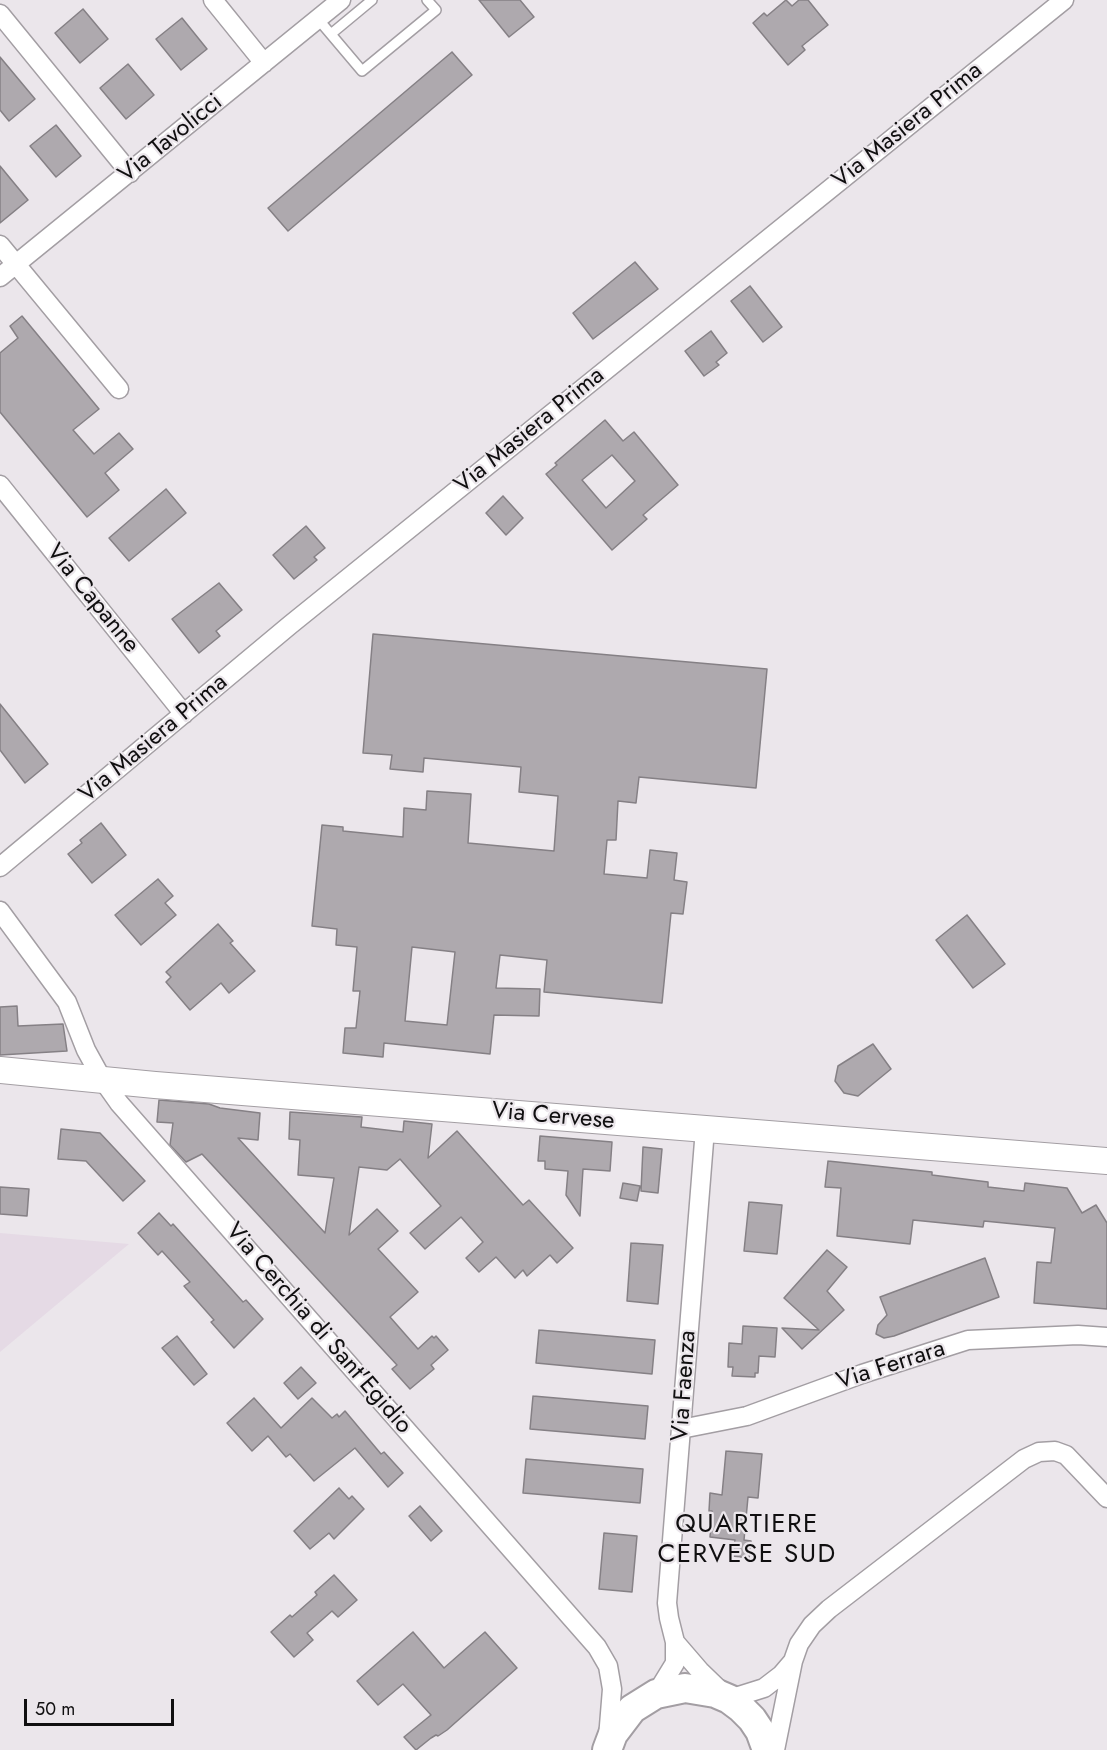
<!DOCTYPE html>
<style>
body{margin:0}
#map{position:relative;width:1107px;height:1750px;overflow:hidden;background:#ebe6eb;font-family:Jost,sans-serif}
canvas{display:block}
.scale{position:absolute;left:24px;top:1699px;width:150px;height:27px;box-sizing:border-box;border:3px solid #100f10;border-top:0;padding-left:8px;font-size:18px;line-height:21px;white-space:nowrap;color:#100f10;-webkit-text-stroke:4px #ebe6eb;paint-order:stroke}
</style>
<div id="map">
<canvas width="1107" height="1750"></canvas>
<div class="scale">50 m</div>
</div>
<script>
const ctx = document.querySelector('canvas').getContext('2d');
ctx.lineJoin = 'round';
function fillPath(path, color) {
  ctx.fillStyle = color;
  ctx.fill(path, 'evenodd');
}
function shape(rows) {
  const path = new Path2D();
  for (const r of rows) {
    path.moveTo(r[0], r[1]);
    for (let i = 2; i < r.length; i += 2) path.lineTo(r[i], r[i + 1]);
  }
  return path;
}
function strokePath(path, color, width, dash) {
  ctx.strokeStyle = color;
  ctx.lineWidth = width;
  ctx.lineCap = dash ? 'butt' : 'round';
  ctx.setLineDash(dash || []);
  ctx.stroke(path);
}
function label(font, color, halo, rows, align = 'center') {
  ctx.font = font + ' Jost,sans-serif';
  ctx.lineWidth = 4.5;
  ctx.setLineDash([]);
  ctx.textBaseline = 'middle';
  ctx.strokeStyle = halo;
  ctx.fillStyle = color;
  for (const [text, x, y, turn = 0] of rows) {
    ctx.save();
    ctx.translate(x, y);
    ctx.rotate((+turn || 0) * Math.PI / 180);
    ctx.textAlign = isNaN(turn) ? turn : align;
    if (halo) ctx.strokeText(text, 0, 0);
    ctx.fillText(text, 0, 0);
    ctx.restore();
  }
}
const built = shape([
 [0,1233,129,1244,0,1352]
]);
const building = shape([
 [479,0,520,0,534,17,509,37,479,0],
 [786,0,792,6,799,0,808,0,828,25,802,46,805,50,788,65,753,23,764,13,767,16,786,0],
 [83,9,108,39,80,63,55,33,83,9],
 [182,18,207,49,181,70,156,39,182,18],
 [452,52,472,75,288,231,268,208,452,52],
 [0,57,35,99,9,121,0,110,0,57],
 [128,64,154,95,126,119,100,88,128,64],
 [56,125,81,156,56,177,30,146,56,125],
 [0,166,28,200,0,223,0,166],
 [635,262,658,289,593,339,573,313,635,262],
 [750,286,782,327,763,342,731,301,750,286],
 [22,316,99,409,73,430,94,454,119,433,133,449,105,473,119,490,87,517,0,412,0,353,18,338,10,326,22,316],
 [711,331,727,353,716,362,719,365,704,376,685,351,711,331],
 [605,420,623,441,634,432,678,485,643,515,647,519,612,550,546,474,557,465,555,463,605,420],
 [612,455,635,481,606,508,582,480,612,455],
 [166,489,186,513,129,561,109,538,166,489],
 [503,496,523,518,506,535,486,513,503,496],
 [306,526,325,548,314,557,317,560,294,579,273,555,306,526],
 [219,583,242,610,216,631,220,636,199,653,172,619,219,583],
 [373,634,767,669,756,788,639,777,636,803,618,801,616,840,607,840,604,874,647,878,650,850,677,853,674,880,687,882,683,914,671,913,662,1003,544,992,547,960,500,955,496,988,540,989,539,1016,494,1015,490,1054,384,1043,383,1057,343,1053,345,1028,356,1028,360,991,353,991,357,947,336,945,337,929,312,926,322,825,343,827,343,831,403,837,404,808,426,810,427,791,471,794,468,843,554,851,558,796,519,792,521,767,424,758,423,772,390,769,392,755,363,753,373,634],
 [412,947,455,952,447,1025,405,1021,412,947],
 [0,704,48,764,25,783,0,750,0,704],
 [101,823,126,855,92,883,68,854,82,843,80,840,101,823],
 [158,879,173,896,165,903,176,915,141,945,115,915,158,879],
 [967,915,1005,964,973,988,936,940,967,915],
 [218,924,233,941,230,943,255,971,229,993,221,983,190,1010,166,982,171,977,166,972,218,924],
 [17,1006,18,1026,63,1024,67,1051,0,1055,0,1007,17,1006],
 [873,1044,891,1069,858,1096,844,1093,835,1081,838,1066,873,1044],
 [159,1100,209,1104,220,1108,260,1113,258,1140,238,1138,325,1233,334,1178,298,1175,300,1140,289,1139,290,1112,362,1117,361,1127,403,1132,404,1121,432,1124,428,1158,457,1131,523,1205,529,1200,573,1248,557,1263,550,1255,527,1276,523,1270,515,1278,496,1257,479,1272,466,1258,483,1242,461,1217,425,1249,410,1233,441,1206,400,1159,387,1170,359,1167,349,1235,377,1209,398,1231,378,1249,418,1292,390,1317,418,1349,432,1336,434,1338,436,1336,448,1350,431,1365,434,1369,410,1389,392,1369,397,1365,202,1154,186,1162,170,1145,173,1123,157,1122,159,1100],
 [61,1129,100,1133,145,1181,123,1201,86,1161,58,1159,61,1129],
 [540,1136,612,1142,610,1171,583,1169,580,1216,566,1195,568,1171,545,1169,545,1161,538,1161,540,1136],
 [643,1147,662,1149,658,1193,641,1191,643,1147],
 [828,1161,932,1172,932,1175,988,1182,988,1187,1024,1191,1025,1183,1067,1188,1082,1213,1096,1205,1107,1223,1107,1309,1034,1303,1037,1262,1051,1263,1055,1228,984,1221,983,1227,913,1220,910,1244,837,1236,841,1188,825,1187,828,1161],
 [623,1183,640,1186,637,1201,620,1198,623,1183],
 [0,1187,29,1189,27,1216,0,1214,0,1187],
 [749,1202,782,1205,777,1254,744,1251,749,1202],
 [159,1213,171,1226,173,1224,243,1302,246,1300,263,1319,234,1348,211,1322,214,1320,184,1286,190,1282,162,1251,158,1255,138,1233,159,1213],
 [631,1243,663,1245,658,1304,627,1301,631,1243],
 [827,1250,847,1267,827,1291,844,1310,802,1349,782,1328,819,1330,784,1298,827,1250],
 [985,1258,999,1297,894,1336,884,1338,876,1334,878,1325,887,1315,880,1297,985,1258],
 [743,1326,777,1328,775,1357,759,1356,758,1373,755,1373,755,1377,732,1376,733,1367,728,1367,729,1343,742,1344,743,1326],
 [539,1330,655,1340,652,1374,536,1363,539,1330],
 [177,1336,207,1374,194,1385,162,1348,177,1336],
 [301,1367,316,1383,298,1399,284,1383,301,1367],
 [533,1396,648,1406,645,1439,530,1429,533,1396],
 [254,1398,281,1428,312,1398,332,1418,337,1414,339,1417,345,1411,381,1454,384,1452,403,1473,388,1487,355,1448,314,1481,290,1454,286,1457,268,1436,252,1451,227,1423,254,1398],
 [726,1451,762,1454,758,1498,748,1497,744,1540,751,1541,749,1558,732,1556,735,1540,710,1537,712,1511,709,1511,710,1493,722,1495,726,1451],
 [526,1459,643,1469,640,1503,523,1493,526,1459],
 [339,1488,349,1499,352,1496,364,1509,334,1539,329,1533,310,1549,294,1531,339,1488],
 [420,1506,442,1531,431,1541,409,1516,420,1506],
 [604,1533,637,1536,632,1592,599,1589,604,1533],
 [334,1575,357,1600,338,1617,332,1611,307,1633,313,1640,294,1657,271,1632,290,1615,292,1617,317,1595,315,1592,334,1575],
 [413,1632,444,1668,485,1632,517,1668,447,1730,438,1736,436,1735,431,1738,416,1750,404,1737,431,1715,403,1684,378,1705,357,1681,413,1632]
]);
const lane = shape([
 [318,19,362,71,436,10,427,0],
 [331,34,372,0]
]);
const street = shape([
 [213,0,264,63],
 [0,14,130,173],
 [0,245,119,389],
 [0,277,341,0],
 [0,485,184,714],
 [0,867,290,625,1064,0],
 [0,911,67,1002,86,1050,102,1079,119,1103,597,1647,608,1666,612,1689,608,1738],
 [681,1429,747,1416,862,1374,968,1340,1078,1335,1107,1337],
 [675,1642,669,1618,667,1603,705,1129],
 [793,1661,799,1644,812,1625,829,1609,1024,1459,1039,1452,1055,1451,1066,1455,1107,1498],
 [656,1694,675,1663,675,1642,700,1671,729,1699,764,1688,781,1675,793,1661,775,1750]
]);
const secondary = shape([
 [0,1070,155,1085,1107,1161]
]);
const primary = shape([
 [607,1750,613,1734,632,1709,656,1694,685,1688,715,1693,729,1699,741,1708,752,1719,760,1731,767,1750]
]);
const streetNames = [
 ["Via Masiera Prima",908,126,-39],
 ["Via Tavolicci",171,139,-39],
 ["Via Masiera Prima",530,431,-39],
 ["Via Capanne",92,599,51],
 ["Via Masiera Prima",154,739,-40],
 ["Via Cervese",553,1117,5],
 ["Via Cerchia di Sant'Egidio",318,1329,49],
 ["Via Ferrara",891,1366,-18],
 ["Via Faenza",685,1386,-86]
];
const neighbourhoodNames = [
 ["QUARTIERE",747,1526],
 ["CERVESE SUD",747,1556]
];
fillPath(built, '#e5dae5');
fillPath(building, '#aea9ae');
strokePath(building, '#858085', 1.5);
strokePath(lane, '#a39ea3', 12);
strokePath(street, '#a39ea3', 21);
strokePath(secondary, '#a39ea3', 28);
strokePath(primary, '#a39ea3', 32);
strokePath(lane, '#fff', 9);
strokePath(street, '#fff', 18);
strokePath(secondary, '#fff', 26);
strokePath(primary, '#fff', 28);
label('24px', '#100f10', '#ebe6eb', streetNames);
ctx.letterSpacing = '1.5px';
label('26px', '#100f10', '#ebe6eb', neighbourhoodNames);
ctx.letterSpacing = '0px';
</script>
